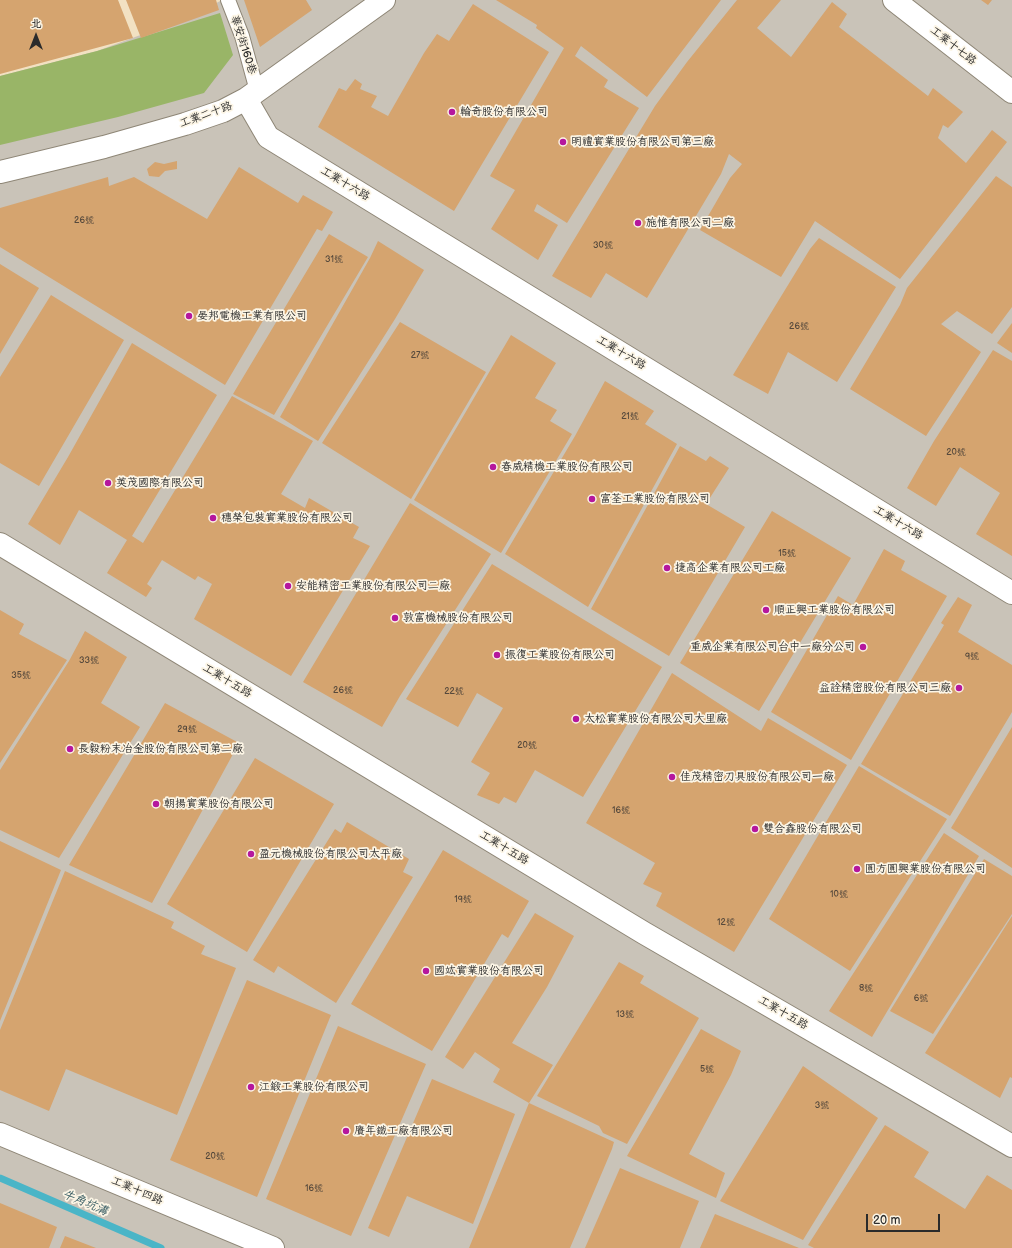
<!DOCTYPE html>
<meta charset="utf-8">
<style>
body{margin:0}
#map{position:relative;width:1012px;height:1248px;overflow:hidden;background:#f2e1c2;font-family:"Balsamiq Sans","LXGW WenKai TC",sans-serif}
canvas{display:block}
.north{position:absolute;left:16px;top:16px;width:40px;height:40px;-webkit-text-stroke:3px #fcf5e5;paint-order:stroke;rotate:0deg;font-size:11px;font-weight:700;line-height:16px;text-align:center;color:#2b2b2b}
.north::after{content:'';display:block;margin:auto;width:14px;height:18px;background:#2b2b2b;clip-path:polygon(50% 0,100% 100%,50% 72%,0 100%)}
.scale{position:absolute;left:866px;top:1214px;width:74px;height:18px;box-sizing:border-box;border:2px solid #2b2b2b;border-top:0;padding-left:5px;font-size:12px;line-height:14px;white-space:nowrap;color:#2b2b2b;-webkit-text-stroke:3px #fcf5e5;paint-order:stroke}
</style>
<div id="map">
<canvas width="1012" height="1248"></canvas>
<div class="north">北</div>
<div class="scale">20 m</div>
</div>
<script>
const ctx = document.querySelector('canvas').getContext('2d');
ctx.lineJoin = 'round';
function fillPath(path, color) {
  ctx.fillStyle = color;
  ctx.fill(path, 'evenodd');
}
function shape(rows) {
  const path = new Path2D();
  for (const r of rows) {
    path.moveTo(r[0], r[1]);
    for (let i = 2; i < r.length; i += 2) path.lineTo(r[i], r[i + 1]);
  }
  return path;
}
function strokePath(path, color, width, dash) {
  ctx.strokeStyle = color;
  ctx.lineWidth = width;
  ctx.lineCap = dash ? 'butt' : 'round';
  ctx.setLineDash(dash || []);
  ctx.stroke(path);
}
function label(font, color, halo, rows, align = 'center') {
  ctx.font = font + ' "Balsamiq Sans","LXGW WenKai TC",sans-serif';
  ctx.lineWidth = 3.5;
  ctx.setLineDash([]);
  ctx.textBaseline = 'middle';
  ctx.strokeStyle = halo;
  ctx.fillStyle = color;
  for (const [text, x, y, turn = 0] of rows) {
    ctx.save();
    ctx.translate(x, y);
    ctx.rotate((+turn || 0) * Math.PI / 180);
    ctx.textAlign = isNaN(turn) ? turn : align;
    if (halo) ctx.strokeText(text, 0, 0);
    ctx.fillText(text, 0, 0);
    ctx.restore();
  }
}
const industrial = shape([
 [222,0,1012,0,1012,1248,0,1248,0,76,97,51,192,16]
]);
const forest = shape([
 [220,13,233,55,204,93,118,117,0,145,0,76,97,51]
]);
const stream = shape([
 [0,1178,161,1248]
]);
const building = shape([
 [0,0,118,0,133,38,0,74],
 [126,0,216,0,219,10,141,38],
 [244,0,306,0,312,10,260,47],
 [496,0,721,0,647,97,581,46,575,56,608,80,604,87,639,108,567,223,537,204,534,211,558,225,538,260,491,229,515,190,490,176,564,48,536,28,537,25],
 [737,0,781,0,757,28,791,57,832,2,847,14,839,27,928,96,933,88,963,112,948,128,943,125,938,138,966,163,992,130,1007,142,900,279,815,221,781,277,700,230,730,178,742,164,729,154,721,174,647,298,606,273,591,298,552,276,655,106,687,62],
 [981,0,992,0,988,5],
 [473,4,549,52,454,211,318,127,339,88,346,91,355,79,362,84,360,89,377,96,371,107,388,116,424,53,437,34,449,41],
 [177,161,177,169,165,171,159,177,149,176,147,169,155,162,164,164],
 [239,167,298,203,303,195,333,212,322,231,317,229,225,385,0,247,0,208,108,177,109,186,134,177,207,219],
 [996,176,1012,187,1012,307,992,334,957,311,941,324,981,352,926,436,850,389,900,305,907,288],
 [329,234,368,257,274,415,233,394],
 [819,238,896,287,837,382,788,352,768,394,733,375,810,249],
 [378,241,424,270,395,319,318,441,280,417,370,258],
 [0,264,39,288,0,354],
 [51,295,124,340,39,486,0,463,0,377],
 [400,322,486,372,411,499,322,443],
 [1012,323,1012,353,997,343],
 [511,335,556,363,535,398,557,410,550,421,572,434,501,553,414,500],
 [132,343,217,395,132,536,143,543,232,396,313,441,281,494,305,508,309,498,359,527,353,538,370,546,291,676,194,619,212,584,198,576,195,580,162,560,147,584,152,588,146,597,107,573,127,540,79,510,60,545,28,524,68,457],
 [993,350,1012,361,1012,556,976,534,1000,493,960,467,936,506,907,488,934,441],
 [605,381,654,411,645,424,677,444,588,607,505,554,575,436],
 [680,446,706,461,710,456,729,468,706,504,745,527,669,656,591,609],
 [410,503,491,554,400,696,382,727,303,682],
 [772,511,851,558,759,711,680,663],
 [884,549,905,561,901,570,947,596,851,760,771,712,838,596,853,605],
 [492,564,662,667,583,797,535,770,516,803,504,797,499,804,477,795,490,773,471,762,503,708,477,693,458,727,406,699],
 [958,597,972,605,958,632,1012,665,1012,712,950,816,861,764,944,625,941,623],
 [0,610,24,624,19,634,67,660,0,763],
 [85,631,127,657,101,703,140,727,59,858,0,830,0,770,69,661],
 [672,673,761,731,768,718,847,765,734,952,656,906,662,893,643,884,655,863,586,823],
 [165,703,239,743,152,903,69,865],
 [1012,727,1012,868,951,828],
 [255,758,334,804,247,952,167,904],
 [859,766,947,819,850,971,769,919],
 [347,822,409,859,403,872,413,877,336,1003,278,966,274,973,253,960,335,829,341,833],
 [944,833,979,856,872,1037,829,1011],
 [0,841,61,870,0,1021],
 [443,850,529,901,508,938,502,934,432,1051,351,1004],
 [984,859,1012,876,1012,914,933,1034,890,1011],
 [65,871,174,922,171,928,205,946,201,954,236,968,177,1115,66,1069,49,1111,0,1090,0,1030],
 [535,913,574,936,547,987,512,1043,553,1065,529,1103,493,1082,500,1069,475,1052,463,1069,445,1057],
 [1012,916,1012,1078,1010,1077,1000,1098,925,1053],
 [619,962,644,976,640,983,699,1018,627,1144,603,1133,599,1126,537,1096],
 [247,980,331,1015,257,1197,170,1160],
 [338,1026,426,1064,351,1236,266,1199],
 [701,1029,741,1051,731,1075,689,1154,725,1173,716,1198,627,1156],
 [803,1066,878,1118,803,1240,720,1201],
 [432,1079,515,1114,473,1224,407,1196,389,1237,368,1228],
 [529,1103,614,1142,612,1149,570,1248,469,1248],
 [885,1125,929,1152,914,1177,965,1209,987,1175,1012,1190,1012,1248,814,1248,808,1245],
 [620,1168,699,1201,680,1248,585,1248],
 [0,1203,57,1227,49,1248,0,1248],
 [715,1214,799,1248,700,1248],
 [65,1236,96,1248,60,1248]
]);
const service = shape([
 [228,0,242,36,257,91]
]);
const minor = shape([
 [894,0,1012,92],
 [246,99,268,137,1012,593],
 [0,172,104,147,185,124,223,111,246,99,384,0],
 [0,544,644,933,1012,1146],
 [0,1134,273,1248]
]);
const markers = [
 [452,112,4,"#b5179e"],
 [563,142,4,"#b5179e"],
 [638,223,4,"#b5179e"],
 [189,316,4,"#b5179e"],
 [493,467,4,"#b5179e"],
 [108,483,4,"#b5179e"],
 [592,499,4,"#b5179e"],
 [213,518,4,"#b5179e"],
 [667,568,4,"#b5179e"],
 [288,586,4,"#b5179e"],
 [766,610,4,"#b5179e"],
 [395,618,4,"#b5179e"],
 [863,647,4,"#b5179e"],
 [497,655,4,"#b5179e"],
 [959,688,4,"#b5179e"],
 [576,719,4,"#b5179e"],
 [70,749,4,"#b5179e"],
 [672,777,4,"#b5179e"],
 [156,804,4,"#b5179e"],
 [755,829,4,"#b5179e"],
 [251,854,4,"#b5179e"],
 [857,869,4,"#b5179e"],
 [426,971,4,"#b5179e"],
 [251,1087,4,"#b5179e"],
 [346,1131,4,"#b5179e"]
];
const numberNames = [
 ["26號",84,221],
 ["30號",603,246],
 ["31號",334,260],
 ["26號",799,327],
 ["27號",420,356],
 ["21號",630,417],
 ["20號",956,453],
 ["15號",787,554],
 ["9號",972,657],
 ["33號",89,661],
 ["35號",21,676],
 ["26號",343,691],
 ["22號",454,692],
 ["29號",187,730],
 ["20號",527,746],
 ["16號",621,811],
 ["10號",839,895],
 ["19號",463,900],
 ["12號",726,923],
 ["8號",866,989],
 ["6號",921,999],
 ["13號",625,1015],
 ["5號",707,1070],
 ["3號",822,1106],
 ["20號",215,1157],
 ["16號",314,1189]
];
const streetNames = [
 ["華安街160巷",243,45,72],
 ["工業十七路",953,46,38],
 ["工業二十路",206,115,-20],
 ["工業十六路",345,184,31],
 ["工業十六路",621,353,31],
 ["工業十六路",898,523,31],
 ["工業十五路",227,681,31],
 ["工業十五路",504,848,31],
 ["工業十五路",783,1013,30],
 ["工業十四路",137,1191,23]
];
const poiNames = [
 ["輪奇股份有限公司",460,112],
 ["明禮實業股份有限公司第三廠",571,142],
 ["施惟有限公司二廠",646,223],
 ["晏邦電機工業有限公司",197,316],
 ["春威精機工業股份有限公司",501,467],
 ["英茂國際有限公司",116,483],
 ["富荃工業股份有限公司",600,499],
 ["穗榮包裝實業股份有限公司",221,518],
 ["捷高企業有限公司工廠",675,568],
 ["安能精密工業股份有限公司二廠",296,586],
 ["順正興工業股份有限公司",774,610],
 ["敦富機械股份有限公司",403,618],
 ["重威企業有限公司台中一廠分公司",855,647,"right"],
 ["振復工業股份有限公司",505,655],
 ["益詮精密股份有限公司三廠",951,688,"right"],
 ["太松實業股份有限公司大里廠",584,719],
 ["長毅粉末冶金股份有限公司第二廠",78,749],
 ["佳茂精密刀具股份有限公司一廠",680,777],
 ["朝揚實業股份有限公司",164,804],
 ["雙合鑫股份有限公司",763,829],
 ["盈元機械股份有限公司太平廠",259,854],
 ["圓方圓興業股份有限公司",865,869],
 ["國竑實業股份有限公司",434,971],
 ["江鍛工業股份有限公司",259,1087],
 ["賡年鐵工廠有限公司",354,1131]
];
const waterNames = [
 ["牛角坑溝",85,1203,23]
];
fillPath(industrial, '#c9c3b8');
fillPath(forest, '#99b567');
strokePath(stream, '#4ab5c7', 7);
fillPath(building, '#d5a46f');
strokePath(service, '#8e8676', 16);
strokePath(minor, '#8e8676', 24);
strokePath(service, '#fff', 14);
strokePath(minor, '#fff', 22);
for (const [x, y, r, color] of markers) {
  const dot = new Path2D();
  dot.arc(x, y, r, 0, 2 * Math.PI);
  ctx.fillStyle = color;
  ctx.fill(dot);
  strokePath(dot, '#fcf5e5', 1.5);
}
label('9px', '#56493c', null, numberNames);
label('11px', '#2b2b2b', '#fcf5e5', streetNames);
label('11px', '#2b2b2b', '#fcf5e5', poiNames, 'left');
label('italic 12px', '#365b62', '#fcf5e5', waterNames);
</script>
